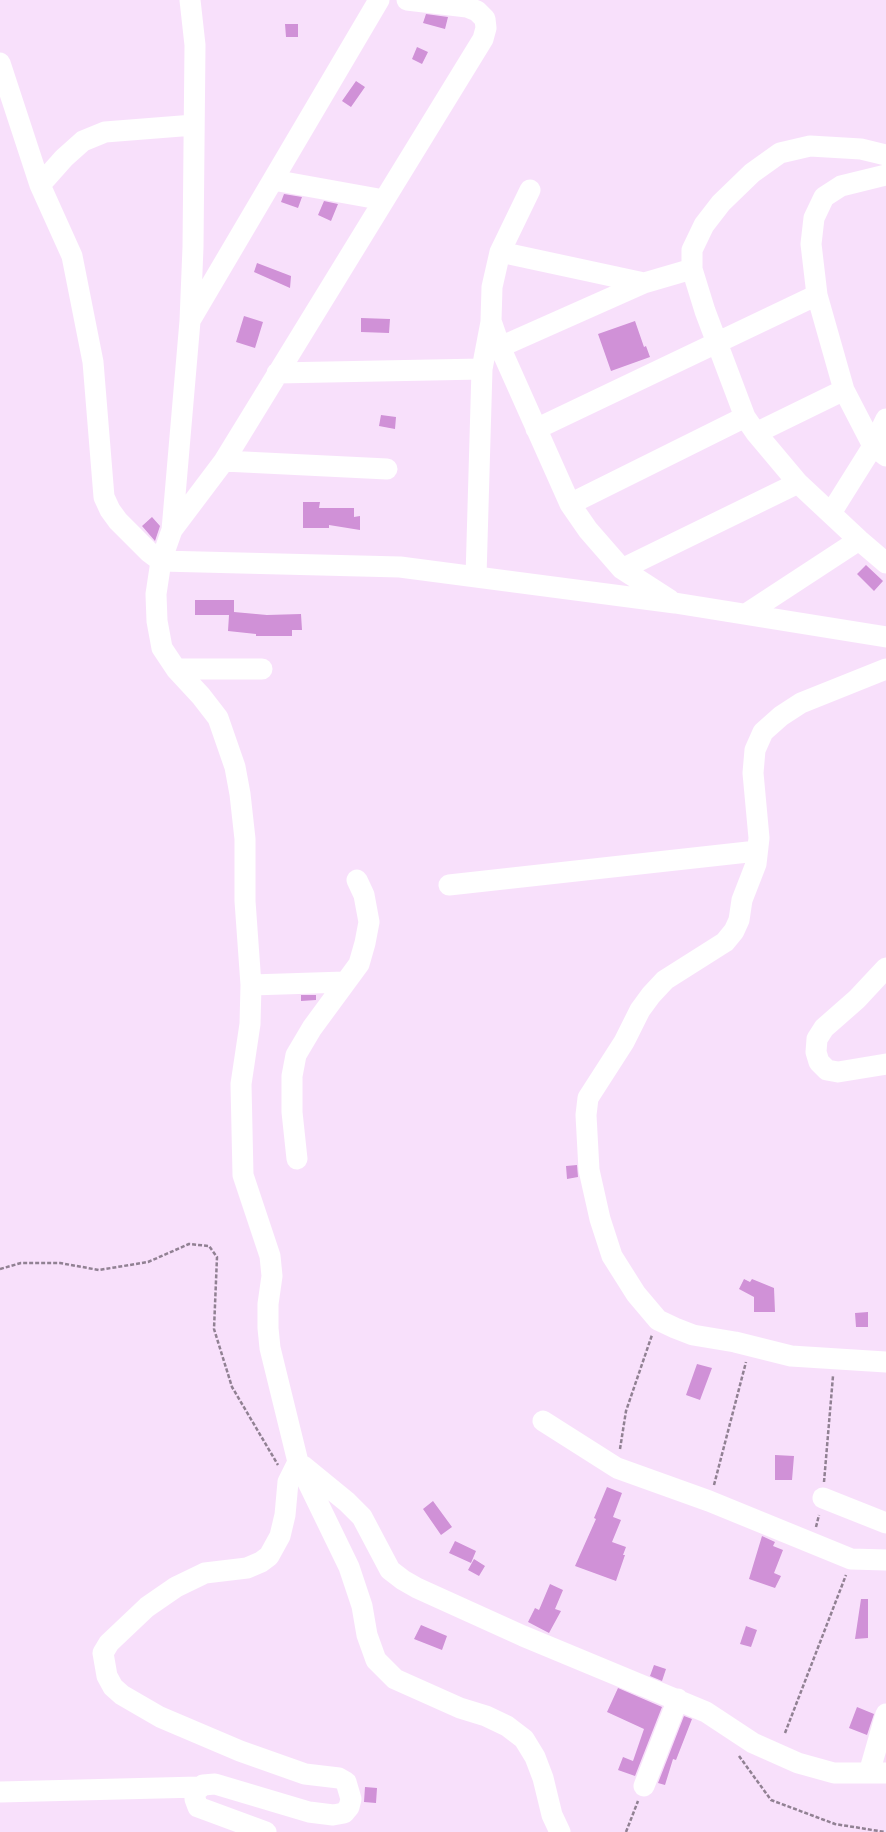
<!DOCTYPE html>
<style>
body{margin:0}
canvas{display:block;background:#f8e0fb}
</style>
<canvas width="886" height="1832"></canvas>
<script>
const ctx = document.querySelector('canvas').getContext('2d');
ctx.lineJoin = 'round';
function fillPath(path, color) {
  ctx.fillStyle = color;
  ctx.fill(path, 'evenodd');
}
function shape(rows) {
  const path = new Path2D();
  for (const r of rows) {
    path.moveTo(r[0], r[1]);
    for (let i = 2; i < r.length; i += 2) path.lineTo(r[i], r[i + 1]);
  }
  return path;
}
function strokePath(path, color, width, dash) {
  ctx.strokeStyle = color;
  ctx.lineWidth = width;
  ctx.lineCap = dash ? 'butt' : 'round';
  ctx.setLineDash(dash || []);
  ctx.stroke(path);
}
const building = shape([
 [426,14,448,17,445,29,423,23],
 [285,24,298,24,298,37,286,37],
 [417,47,428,52,422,64,412,59],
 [356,81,365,87,351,107,342,101],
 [284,194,302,197,298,208,281,202],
 [324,201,338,204,331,221,318,215],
 [257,263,291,276,290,288,254,272],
 [244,316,263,322,255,348,236,342],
 [361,318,390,319,389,333,361,332],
 [635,321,644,347,646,346,650,357,611,371,598,334],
 [381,415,396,417,395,429,379,426],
 [303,502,320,502,319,508,354,508,354,517,360,516,360,530,329,525,329,528,303,528],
 [152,517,160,526,155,541,142,526],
 [866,565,883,581,874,591,857,574],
 [195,600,234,600,234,612,267,615,301,614,302,630,292,630,292,636,256,636,256,634,228,631,229,615,195,615],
 [301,995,316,995,316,1000,301,1001],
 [577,1165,578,1177,567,1179,566,1166],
 [744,1279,750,1282,752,1279,774,1288,775,1312,754,1312,754,1297,739,1289],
 [868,1312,868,1327,856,1327,855,1313],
 [697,1364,712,1368,700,1400,686,1395],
 [775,1455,794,1456,792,1480,775,1480],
 [607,1487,622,1493,613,1517,621,1520,612,1542,626,1547,623,1555,625,1555,616,1581,575,1566,596,1519,594,1518],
 [433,1501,452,1527,441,1535,423,1509],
 [762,1536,775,1542,773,1546,783,1550,774,1573,781,1576,775,1588,749,1579],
 [455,1541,476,1551,471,1563,449,1553],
 [474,1559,485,1566,479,1576,468,1570],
 [550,1584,563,1590,555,1609,561,1611,549,1633,528,1622,535,1608,539,1610],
 [861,1599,868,1599,868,1638,855,1639],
 [421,1625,447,1636,442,1650,414,1639],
 [746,1626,757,1630,751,1647,740,1644],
 [654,1665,666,1669,662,1681,650,1676],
 [618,1688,662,1707,635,1776,618,1770,623,1757,633,1761,644,1729,607,1712],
 [857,1707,874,1714,867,1735,849,1728],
 [684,1716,692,1719,676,1760,673,1759,665,1785,658,1783],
 [365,1787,377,1788,376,1803,364,1802]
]);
const path = shape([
 [0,1269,21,1263,60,1263,99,1270,148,1262,189,1244,209,1246,217,1257,214,1329,232,1387,278,1465],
 [620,1449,626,1411,652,1335],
 [824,1482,833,1376],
 [714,1485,746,1362],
 [816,1527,819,1515],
 [785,1733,846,1575],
 [739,1756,771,1800,835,1824,885,1832],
 [626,1832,638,1801]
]);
const minor = shape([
 [190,0,195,45,193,247,190,321,172,530,161,561,156,594,157,621,162,648,176,669,201,696,218,718,235,767,240,794,245,839,245,901,251,985,250,1024,241,1084,243,1175,270,1256,272,1276,268,1304,268,1328,270,1348,298,1462,349,1567,362,1606,367,1635,376,1660,395,1679,460,1708,486,1716,507,1726,524,1739,535,1757,543,1778,552,1815,560,1832],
 [0,63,40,185,72,256,93,362,104,497,110,510,118,521,149,552,161,561,400,567,675,603,886,637],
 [886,155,861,149,810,146,780,153,752,173,721,203,704,225,692,250,692,269,705,311,745,417,756,433,798,483,859,540,886,563],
 [886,175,841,186,824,197,814,218,811,244,817,295,844,390,873,446,886,456],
 [273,180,384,200],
 [40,185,64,158,83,141,105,132,194,125],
 [530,190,500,252,492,287,491,321,500,347,570,504,588,530,622,569,670,600],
 [500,252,644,283],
 [191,319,379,0],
 [500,347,644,283,692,269],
 [277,373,482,369],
 [536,429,817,295],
 [756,433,844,390],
 [224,461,387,469],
 [570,504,745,417],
 [831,513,873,446,886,419],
 [172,530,224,461,483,39,486,28,485,19,477,11,467,7,407,0],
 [622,569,798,483],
 [476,577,482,369,491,322],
 [746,614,859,540],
 [176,669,262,669],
 [886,669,801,703,781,716,763,732,755,750,753,773,759,838,756,864,742,900,739,920,734,931,725,942,665,980,651,995,640,1010,624,1042,588,1098,586,1115,589,1170,600,1219,612,1256,636,1294,658,1320,675,1328,693,1335,735,1342,791,1356,886,1362],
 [449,885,757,851],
 [886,968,857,999,824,1028,817,1039,816,1052,819,1062,827,1070,838,1072,886,1064],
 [251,985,345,982],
 [297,1159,292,1112,292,1076,296,1055,312,1028,359,964,365,943,369,922,364,895,357,880],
 [543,1421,617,1468,709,1501,851,1559,886,1560],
 [303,1466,347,1502,362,1517,390,1570,403,1580,417,1588,523,1636,706,1712,753,1743,798,1763,834,1773,886,1773],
 [823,1498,886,1523],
 [869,1773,886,1714],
 [644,1786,678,1699],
 [0,1792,199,1787],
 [266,1832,198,1807,195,1799,195,1792,203,1785,215,1784,309,1812,333,1815,344,1813,349,1807,351,1799,346,1782,339,1778,305,1774,240,1751,160,1717,122,1695,113,1687,107,1676,103,1653,109,1643,147,1607,176,1587,205,1573,247,1568,261,1562,269,1556,280,1536,285,1515,288,1482,298,1462]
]);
fillPath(building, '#d091d7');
strokePath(path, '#918193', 2.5, [4, 2]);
strokePath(minor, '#fff', 21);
</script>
